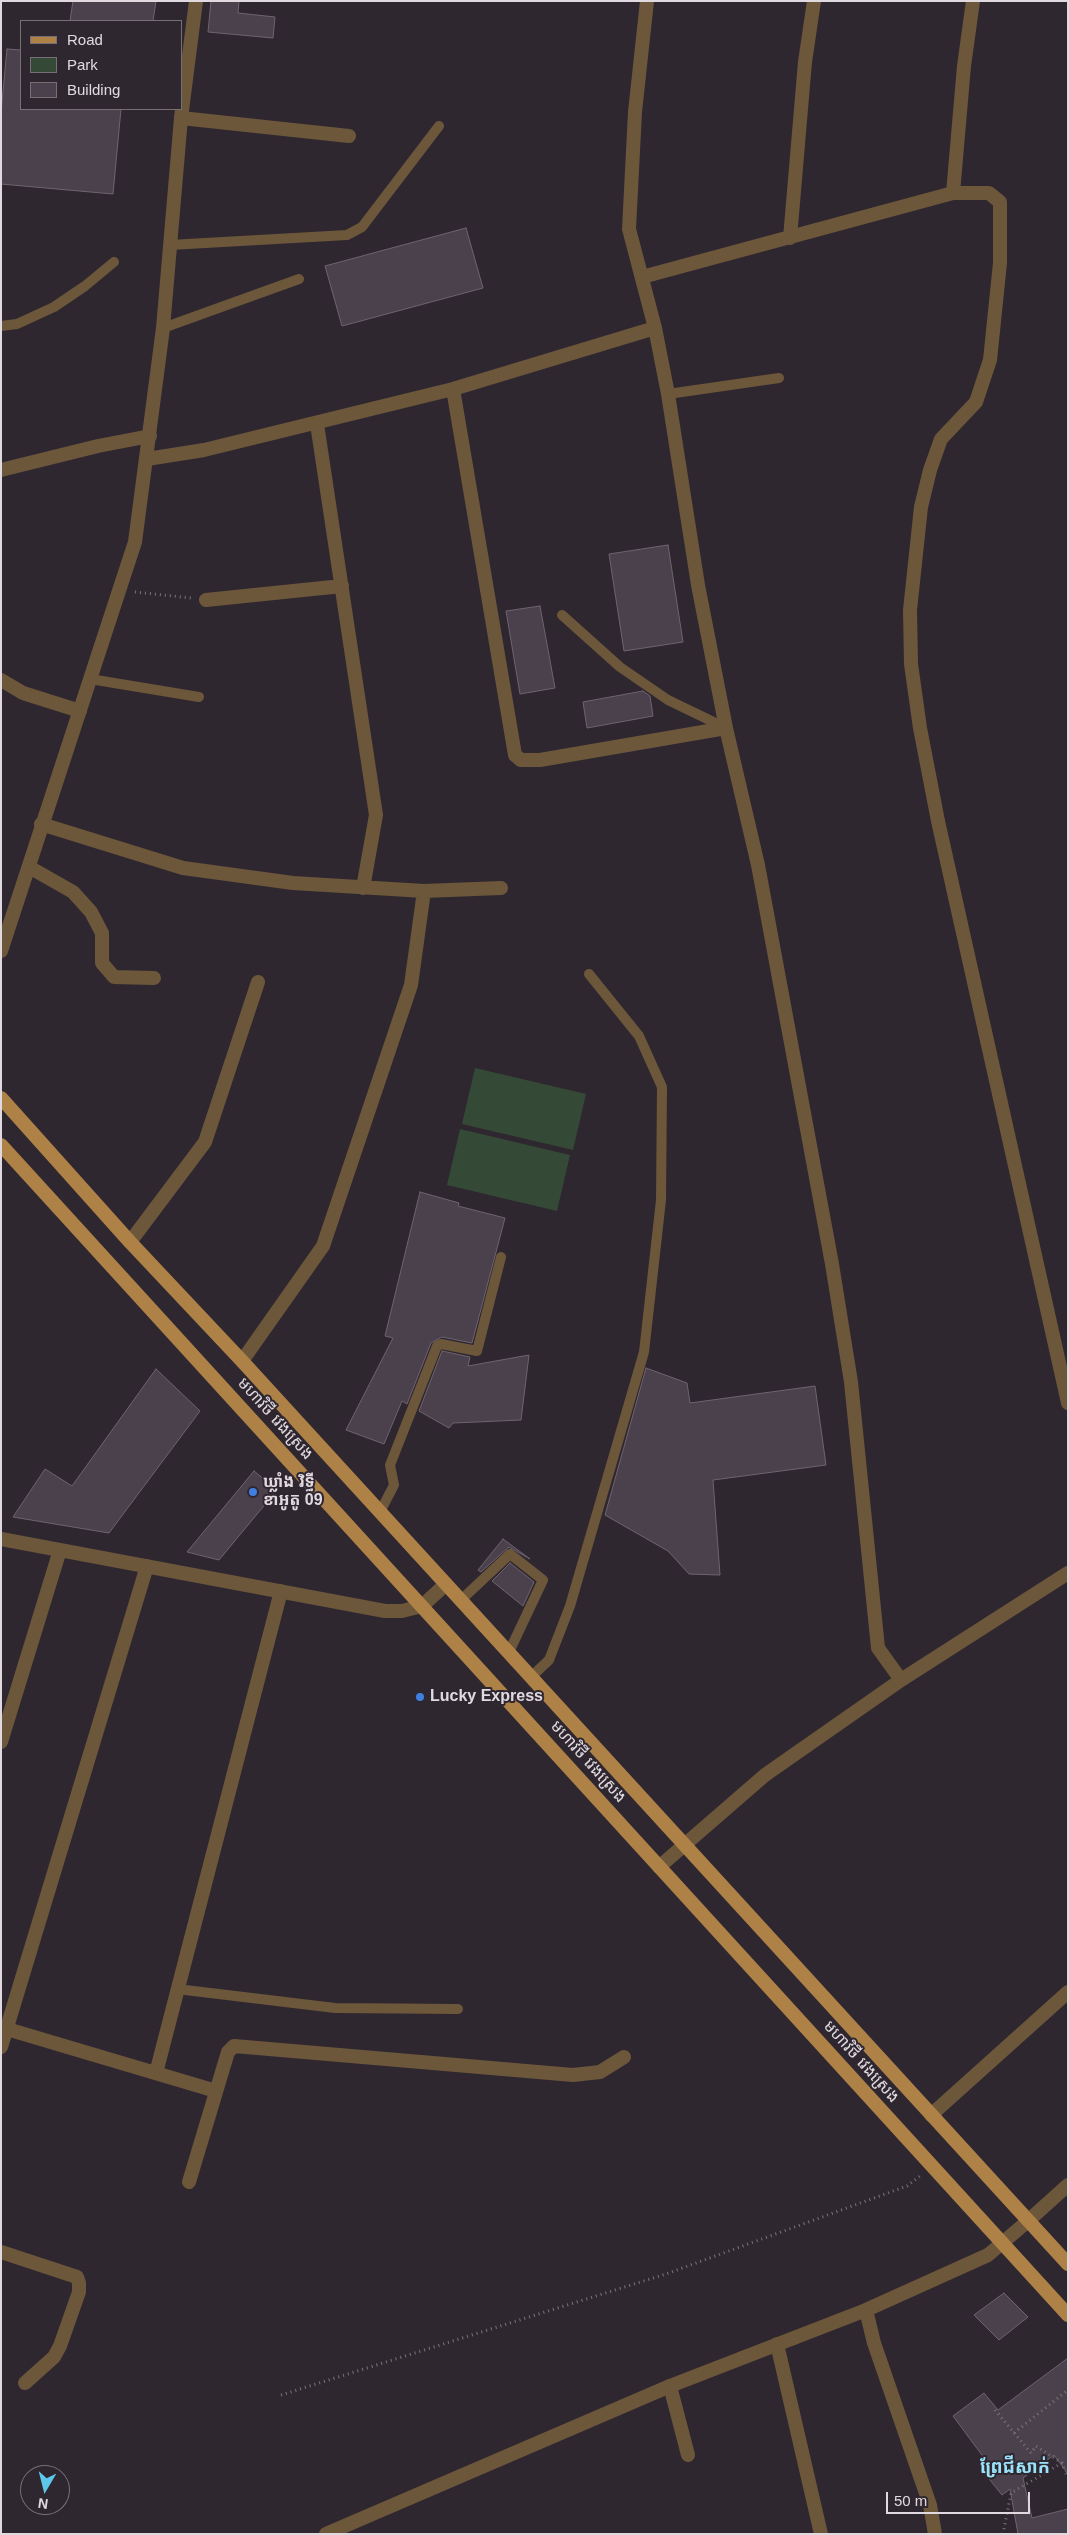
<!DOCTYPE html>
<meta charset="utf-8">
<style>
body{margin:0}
#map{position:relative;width:1069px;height:2535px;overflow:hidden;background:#2f2730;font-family:Arial,sans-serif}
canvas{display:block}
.frame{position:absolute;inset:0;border:2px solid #e0dae0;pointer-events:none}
.legend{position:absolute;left:20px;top:20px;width:162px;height:90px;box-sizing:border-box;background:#2f2730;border:1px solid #766f76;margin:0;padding:6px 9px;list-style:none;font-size:15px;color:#e0dae0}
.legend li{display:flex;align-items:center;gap:10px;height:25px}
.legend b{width:25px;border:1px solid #766f76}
.north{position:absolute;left:20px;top:2465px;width:50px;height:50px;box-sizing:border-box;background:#2f2730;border:1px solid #766f76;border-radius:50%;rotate:188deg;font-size:14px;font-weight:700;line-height:20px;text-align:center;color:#e0dae0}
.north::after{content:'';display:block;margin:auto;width:18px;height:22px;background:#5cc7e8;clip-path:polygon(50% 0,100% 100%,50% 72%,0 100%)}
.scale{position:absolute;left:886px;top:2492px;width:144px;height:22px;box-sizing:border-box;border:2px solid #e0dae0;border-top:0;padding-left:6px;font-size:15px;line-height:18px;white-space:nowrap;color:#e0dae0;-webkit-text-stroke:4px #2f2730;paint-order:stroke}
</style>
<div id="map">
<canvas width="1069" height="2535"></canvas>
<div class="frame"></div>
<ul class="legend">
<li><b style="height:6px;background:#ae8146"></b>Road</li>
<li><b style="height:14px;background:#344936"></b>Park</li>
<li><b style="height:14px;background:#4a414c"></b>Building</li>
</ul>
<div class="north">N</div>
<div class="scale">50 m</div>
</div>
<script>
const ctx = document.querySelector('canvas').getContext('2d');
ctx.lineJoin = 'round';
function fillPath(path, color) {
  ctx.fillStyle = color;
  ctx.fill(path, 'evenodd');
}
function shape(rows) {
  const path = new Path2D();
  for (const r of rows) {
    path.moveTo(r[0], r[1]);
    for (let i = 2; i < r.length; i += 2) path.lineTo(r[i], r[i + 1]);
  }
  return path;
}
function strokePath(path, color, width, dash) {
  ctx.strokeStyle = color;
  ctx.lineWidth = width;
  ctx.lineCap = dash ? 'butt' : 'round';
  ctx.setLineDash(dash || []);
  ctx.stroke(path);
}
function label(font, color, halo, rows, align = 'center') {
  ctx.font = font + ' Arial,"Noto Sans Khmer",sans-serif';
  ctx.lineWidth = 4;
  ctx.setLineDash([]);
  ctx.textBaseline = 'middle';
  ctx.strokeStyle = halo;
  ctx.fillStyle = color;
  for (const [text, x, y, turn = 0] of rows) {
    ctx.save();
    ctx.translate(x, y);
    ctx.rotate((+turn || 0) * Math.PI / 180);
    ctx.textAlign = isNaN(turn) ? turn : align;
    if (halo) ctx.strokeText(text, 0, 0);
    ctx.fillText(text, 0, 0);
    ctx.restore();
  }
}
const green = shape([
 [475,1068,586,1094,573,1150,462,1124],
 [460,1129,570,1155,557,1211,447,1185]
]);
const building = shape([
 [73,1,156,1,153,21,70,21,73,1],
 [211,1,239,1,238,13,275,17,273,38,208,32,211,1],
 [7,49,21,50,21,109,121,109,113,194,1,184,1,113,7,49],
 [466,228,483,288,342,326,325,266,466,228],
 [668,545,683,642,624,651,609,554,668,545],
 [540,606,555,688,520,694,506,611,540,606],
 [643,691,650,696,653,716,587,728,583,702,643,691],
 [420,1192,459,1203,458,1206,505,1218,472,1343,442,1337,431,1343,407,1404,402,1401,384,1444,346,1430,393,1338,385,1336,420,1192],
 [442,1351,470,1357,468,1366,529,1355,521,1420,453,1423,449,1428,419,1411,442,1351],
 [646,1368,687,1383,690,1403,815,1386,826,1465,713,1480,720,1575,689,1574,668,1551,605,1515,646,1368],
 [156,1369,200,1411,109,1533,13,1517,45,1469,72,1486,156,1369],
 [254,1471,277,1490,219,1560,187,1552,254,1471],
 [503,1539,530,1559,509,1547,481,1572,478,1570,503,1539],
 [510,1563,534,1582,523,1606,492,1581,510,1563],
 [1004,2293,1028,2317,999,2340,974,2315,1004,2293],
 [1068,2358,1068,2474,1054,2455,1023,2478,1032,2518,1068,2509,1068,2534,1018,2534,1010,2489,1002,2495,986,2475,993,2470,953,2416,984,2393,998,2410,1068,2358]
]);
const path = shape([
 [135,592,191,598],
 [281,2395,666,2274,907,2186,920,2176],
 [995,2410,1031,2453,1036,2446,1062,2463,1065,2472],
 [1014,2433,1068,2390],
 [1068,2470,1065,2472,1068,2477],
 [1003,2534,1011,2493,1062,2463]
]);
const service = shape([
 [170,245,347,235,362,227,439,126],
 [1,326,17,324,54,307,85,286,114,262],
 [163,328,299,279],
 [668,394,779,378],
 [562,615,620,667,668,700,726,728],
 [90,679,199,697],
 [380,1512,394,1485,390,1465,437,1346,441,1344,477,1351,501,1257],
 [461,1600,510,1554,543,1580,509,1652],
 [531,1677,549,1660,570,1606,644,1352,661,1200,662,1087,639,1036,589,974],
 [177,1989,335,2008,458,2009]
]);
const minor = shape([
 [647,1,635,112,629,229,655,328,668,394,698,585,726,728,758,865,832,1264,851,1382,878,1648,901,1680],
 [973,1,964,66,953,193,989,193,1000,202,1000,263,990,360,976,402,941,439,930,470,921,507,910,610,911,664,920,728,938,821,1068,1403],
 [181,118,349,136],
 [790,238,805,62,814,1],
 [642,277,953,193],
 [453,389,515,755,521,760,540,760,726,728],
 [317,424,376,815,363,888],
 [147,459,204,450,453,389,655,328],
 [1,470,98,446,150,436],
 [206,600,342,586],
 [1,680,23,693,80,711],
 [41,824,183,868,293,883,424,891,501,888],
 [29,867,73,892,91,912,102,933,102,963,114,977,154,978],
 [130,1242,205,1142,258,982],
 [242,1361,323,1246,411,985,424,891],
 [1,1539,385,1611,402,1611,422,1606,446,1584],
 [1,1742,60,1550],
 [659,1867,765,1775,901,1680,1068,1573],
 [7,2029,216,2091],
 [1,2047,147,1566],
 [156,2073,281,1591],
 [931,2115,1068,1992],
 [189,2182,228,2052,234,2046,573,2075,600,2072,624,2057],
 [1028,2221,1068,2185],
 [1,2252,77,2277,79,2283,79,2292,60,2346,54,2357,25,2383],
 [866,2310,874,2343,930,2505,935,2534],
 [777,2344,821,2534],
 [670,2386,688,2455]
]);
const tertiary = shape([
 [1,951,135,542,163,328,181,118,196,1],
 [326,2534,670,2386,866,2310,988,2255,1028,2221]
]);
const primary = shape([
 [1,1098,130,1242,242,1361,1068,2264],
 [1,1145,1068,2315]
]);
const markers = [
 [253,1492,5,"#3f7fe0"],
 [420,1697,5,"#3f7fe0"]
];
const streetNames = [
 ["មហាវិថី វេងស្រេង",275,1419,48],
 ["មហាវិថី វេងស្រេង",588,1762,48],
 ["មហាវិថី វេងស្រេង",861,2062,48]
];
const poiNames = [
 ["ឃ្លាំង រិទ្ធី",263,1483],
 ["ខាអូតូ 09",263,1501],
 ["Lucky Express",430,1697]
];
const neighbourhoodNames = [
 ["ព្រែជីសាក់",1015,2468]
];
fillPath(green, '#344936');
fillPath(building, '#4a414c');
strokePath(building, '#6e6470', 1);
strokePath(path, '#7b747c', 3, [1, 4]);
strokePath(service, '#6c573b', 10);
strokePath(minor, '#6c573b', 14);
strokePath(tertiary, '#6c573b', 14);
strokePath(primary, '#ae8146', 14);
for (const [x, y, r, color] of markers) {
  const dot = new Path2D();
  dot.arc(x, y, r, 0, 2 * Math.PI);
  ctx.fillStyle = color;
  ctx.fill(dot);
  strokePath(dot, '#2f2730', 2);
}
label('16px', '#e0dae0', '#2f2730', streetNames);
label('bold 16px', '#e0dae0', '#2f2730', poiNames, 'left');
label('bold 18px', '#99e2fa', '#2f2730', neighbourhoodNames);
</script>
